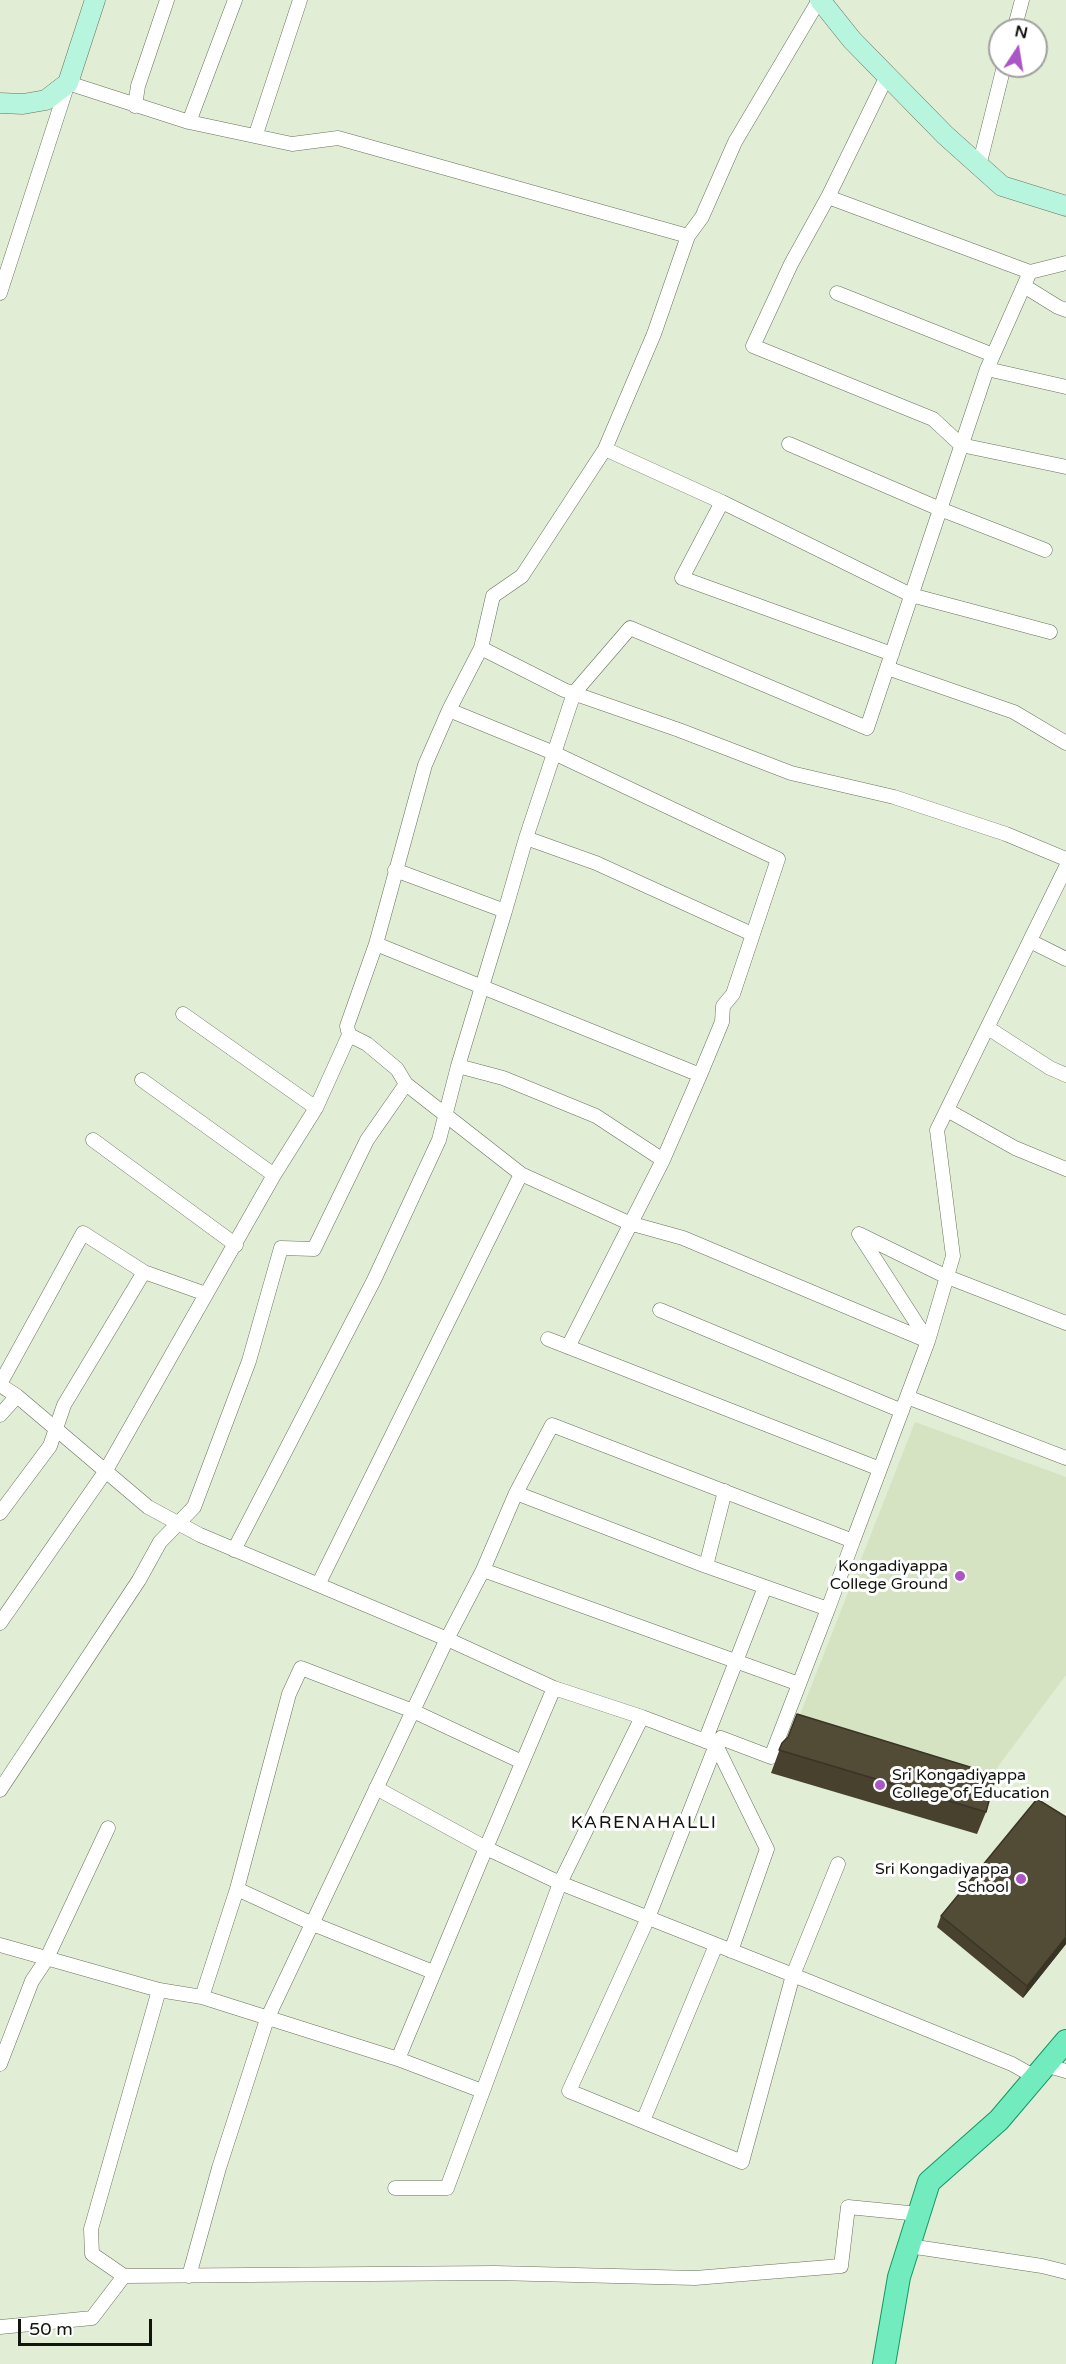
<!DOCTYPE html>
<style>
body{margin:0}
#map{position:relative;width:1066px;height:2364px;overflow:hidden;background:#e1edd4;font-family:"Varela Round",sans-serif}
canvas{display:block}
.north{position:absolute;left:988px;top:18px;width:60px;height:60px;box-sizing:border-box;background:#fff;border:2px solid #a0a19e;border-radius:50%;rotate:12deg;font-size:16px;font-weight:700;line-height:24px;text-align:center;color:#12150d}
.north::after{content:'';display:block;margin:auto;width:21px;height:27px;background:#ab56c4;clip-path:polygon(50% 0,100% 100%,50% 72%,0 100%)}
.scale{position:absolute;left:18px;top:2319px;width:134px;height:27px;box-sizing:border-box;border:3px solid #12150d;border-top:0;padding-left:8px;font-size:18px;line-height:21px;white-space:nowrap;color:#12150d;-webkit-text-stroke:4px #fff;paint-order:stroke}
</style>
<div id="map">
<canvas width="1066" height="2364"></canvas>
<div class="north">N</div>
<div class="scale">50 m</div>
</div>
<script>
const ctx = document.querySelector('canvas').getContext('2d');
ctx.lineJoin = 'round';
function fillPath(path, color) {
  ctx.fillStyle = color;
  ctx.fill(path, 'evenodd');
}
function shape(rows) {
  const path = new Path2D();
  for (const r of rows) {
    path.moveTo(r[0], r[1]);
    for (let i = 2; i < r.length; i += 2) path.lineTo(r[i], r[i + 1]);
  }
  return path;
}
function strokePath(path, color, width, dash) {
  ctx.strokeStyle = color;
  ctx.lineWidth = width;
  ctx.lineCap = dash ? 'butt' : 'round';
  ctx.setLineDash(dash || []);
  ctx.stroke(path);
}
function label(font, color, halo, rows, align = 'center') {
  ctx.font = font + ' "Varela Round",sans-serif';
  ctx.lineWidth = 6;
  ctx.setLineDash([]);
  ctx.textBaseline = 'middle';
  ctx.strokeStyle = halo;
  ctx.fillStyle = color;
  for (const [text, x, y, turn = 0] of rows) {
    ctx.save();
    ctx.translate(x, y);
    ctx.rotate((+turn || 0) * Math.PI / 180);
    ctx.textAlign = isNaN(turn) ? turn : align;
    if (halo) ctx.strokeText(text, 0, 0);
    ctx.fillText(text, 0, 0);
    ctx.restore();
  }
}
const built = shape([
 [915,1422,1066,1477,1066,1675,991,1776,796,1725]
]);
const street = shape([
 [1014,30,1022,0],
 [887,76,828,197,791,264,753,346,933,419,961,445,1066,467],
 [135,106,138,86,167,0],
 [189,122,235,0],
 [256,134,300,0],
 [979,166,1004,66],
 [828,197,1030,272],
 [1024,286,1058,307,1066,310],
 [0,293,68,83,189,122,292,144,338,138,688,236],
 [837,293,993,355],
 [987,369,1066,387],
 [789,444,940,509,1045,550],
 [605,449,722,502,911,595,1050,632],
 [722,502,682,578,892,654],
 [481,648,564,690,679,730,791,773,894,797,1006,834,1066,859],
 [887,668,1014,712,1066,743],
 [449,710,554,753,778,859,733,994,723,1006,722,1022,700,1075,663,1160,568,1347],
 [526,838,596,863,752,934],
 [395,870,505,911,526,838,574,693,630,628,867,728,987,369,1030,272,1066,263],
 [1030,941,1066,959],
 [376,944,700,1075],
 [183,1014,316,1108,349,1035,347,1026,376,944,425,765,449,710,481,648,493,596,522,576,605,449,654,334,688,236,702,217,735,142,819,0],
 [988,1028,1050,1068,1066,1075],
 [349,1035,367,1044,397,1069,406,1084,521,1174],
 [458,1066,503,1078,596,1116,663,1160],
 [142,1080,274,1175],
 [947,1110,1015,1148,1066,1169],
 [93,1140,236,1245],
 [859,1234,945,1276,1066,1323],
 [859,1234,928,1341],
 [660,1310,902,1411],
 [548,1339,880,1469],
 [928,1341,953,1256,937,1130,1066,867],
 [0,1384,83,1233,144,1272,206,1294],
 [0,1385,17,1396,0,1415],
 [17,1396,148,1507,200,1535,447,1639,554,1688,642,1717,716,1745,721,1738,771,1757,828,1609,706,1566,516,1493],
 [907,1397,1066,1458],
 [0,1513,50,1446,64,1405,144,1272],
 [234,1550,374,1280,439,1140,458,1066,505,911],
 [706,1566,725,1491],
 [483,1570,799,1684],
 [319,1583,521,1174,629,1223,683,1238,928,1341,853,1541],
 [0,1623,105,1472,274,1175,316,1108],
 [705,1741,765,1587],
 [376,1788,486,1848,554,1688],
 [0,1790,139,1580,160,1542,194,1507,249,1361,281,1248,314,1249,367,1140,406,1084],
 [237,1889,313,1924,433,1972],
 [0,1945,159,1990,202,1997,398,2059,482,2091],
 [731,1951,767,1849,716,1745,648,1918,569,2091,742,2162,793,1975,838,1864],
 [202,1997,237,1889,289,1694,301,1668,413,1711,522,1762],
 [398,2059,486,1848,560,1883,793,1975,1012,2064,1035,2077],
 [0,2064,32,1981,46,1960,108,1828],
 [1045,2065,1066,2071],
 [643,2121,716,1945],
 [395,2188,447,2188,560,1883,642,1717],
 [909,2246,1042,2266,1066,2272],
 [124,2276,92,2254,91,2229,159,1990],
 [189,2276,219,2168,267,2019,447,1639,483,1570,516,1493,552,1425,853,1541,828,1609],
 [0,2327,92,2318,124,2276,495,2273,695,2278,841,2266,848,2207,919,2214]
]);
const secondary = shape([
 [820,0,852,40,945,135,1002,186,1066,206],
 [0,103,23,104,46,100,68,83,95,0]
]);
const primary = shape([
 [884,2364,899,2277,929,2182,999,2120,1066,2041]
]);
const wall = shape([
 [788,1737,986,1812,977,1834,771,1773,782,1743],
 [1066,1817,1066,1944,1023,1998,937,1927,941,1916]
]);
const shadedWall = shape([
 [1066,1937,1066,1944,1023,1998,1027,1986]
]);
const building = shape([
 [797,1714,996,1775,986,1812,779,1750,782,1743,788,1737,797,1714],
 [1037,1799,1066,1817,1066,1937,1027,1986,941,1916,1037,1799]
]);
const markers = [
 [960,1576,6,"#ab56c4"],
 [880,1785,6,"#ab56c4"],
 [1021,1879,6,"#ab56c4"]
];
const poiNames = [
 ["Kongadiyappa",948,1567],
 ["College Ground",948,1585],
 ["Sri Kongadiyappa",892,1776,"left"],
 ["College of Education",892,1794,"left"],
 ["Sri Kongadiyappa",1009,1870],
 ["School",1009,1888]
];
const neighbourhoodNames = [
 ["KARENAHALLI",644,1823]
];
fillPath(built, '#d5e3c3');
strokePath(street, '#69725c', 15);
strokePath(secondary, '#69725c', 21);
strokePath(primary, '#139865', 24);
strokePath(street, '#fff', 14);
strokePath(secondary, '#b8f5df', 20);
strokePath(primary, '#72ebbf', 22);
fillPath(wall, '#47412e');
fillPath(shadedWall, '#393526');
fillPath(building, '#524c36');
strokePath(building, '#393526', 1.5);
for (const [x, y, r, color] of markers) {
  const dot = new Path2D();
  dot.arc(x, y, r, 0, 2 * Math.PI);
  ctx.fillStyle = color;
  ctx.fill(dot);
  strokePath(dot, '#fff', 2);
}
label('16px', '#12150d', '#fff', poiNames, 'right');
ctx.letterSpacing = '1.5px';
label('18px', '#12150d', '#fff', neighbourhoodNames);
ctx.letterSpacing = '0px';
</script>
